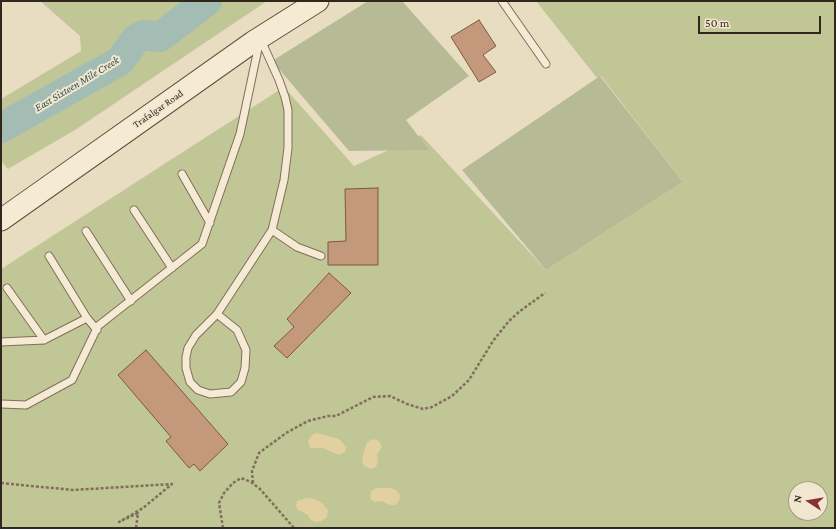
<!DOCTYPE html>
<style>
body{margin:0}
#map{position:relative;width:836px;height:529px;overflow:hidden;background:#e9ddc1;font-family:"Crimson Pro",serif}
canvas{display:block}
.frame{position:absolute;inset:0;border:2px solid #32271d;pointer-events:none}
.north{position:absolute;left:788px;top:481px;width:40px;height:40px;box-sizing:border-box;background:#f1e7d0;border:1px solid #a59a88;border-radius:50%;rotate:282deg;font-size:11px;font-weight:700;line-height:16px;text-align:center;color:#32271d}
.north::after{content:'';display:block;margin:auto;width:14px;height:18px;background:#8a3032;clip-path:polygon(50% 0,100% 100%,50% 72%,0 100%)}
.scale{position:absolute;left:698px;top:16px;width:123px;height:18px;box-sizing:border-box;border:2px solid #32271d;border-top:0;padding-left:5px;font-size:12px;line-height:14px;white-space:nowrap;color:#32271d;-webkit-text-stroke:3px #f1e7d0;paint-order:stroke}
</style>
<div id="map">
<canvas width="836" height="529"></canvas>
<div class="frame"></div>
<div class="north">N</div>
<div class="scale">50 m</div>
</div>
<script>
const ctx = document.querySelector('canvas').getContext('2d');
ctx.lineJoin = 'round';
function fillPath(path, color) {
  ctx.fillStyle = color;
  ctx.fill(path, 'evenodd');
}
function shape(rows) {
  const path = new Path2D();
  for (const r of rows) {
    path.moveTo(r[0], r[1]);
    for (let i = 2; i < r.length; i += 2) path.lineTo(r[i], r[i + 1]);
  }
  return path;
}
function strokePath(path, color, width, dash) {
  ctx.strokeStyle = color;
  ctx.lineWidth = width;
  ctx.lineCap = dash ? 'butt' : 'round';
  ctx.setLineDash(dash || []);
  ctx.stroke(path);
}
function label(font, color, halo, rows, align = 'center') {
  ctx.font = font + ' "Crimson Pro",serif';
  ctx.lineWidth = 4;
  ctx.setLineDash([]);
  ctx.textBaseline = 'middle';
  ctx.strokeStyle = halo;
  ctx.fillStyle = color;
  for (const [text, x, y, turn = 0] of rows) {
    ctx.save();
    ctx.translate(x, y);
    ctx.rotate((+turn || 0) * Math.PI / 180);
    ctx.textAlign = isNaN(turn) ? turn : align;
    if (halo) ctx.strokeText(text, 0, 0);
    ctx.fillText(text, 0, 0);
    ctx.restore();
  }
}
const green = shape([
 [40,1,267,1,75,130,8,169,5,166,1,160,1,99,81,51,80,36],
 [536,1,835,1,835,528,1,528,1,269,284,87,354,166,421,135,546,270,683,182,601,76,597,78],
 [796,489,820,489,820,513,796,513]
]);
const sand = shape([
 [317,433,339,439,346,447,345,452,339,455,323,448,310,448,308,441,312,435],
 [373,439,379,441,382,447,377,454,378,461,376,467,371,469,364,466,362,459,367,442],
 [376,488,391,488,396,490,400,495,399,501,395,505,390,505,382,501,375,502,370,499,371,491],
 [306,498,315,499,322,503,328,510,327,517,321,521,316,522,311,520,307,514,298,510,296,506,297,501]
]);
const cemetery = shape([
 [368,1,402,1,469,76,406,120,429,150,349,151,272,61],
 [600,76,683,182,546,270,462,170]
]);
const river = shape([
 [1,128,120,61,136,39,144,35,160,37,207,1]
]);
const building = shape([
 [479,20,496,46,483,55,496,72,479,82,451,37,479,20],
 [378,188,378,265,328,265,328,242,346,241,345,189,378,188],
 [329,273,351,293,287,358,274,346,294,327,287,319,329,273],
 [146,350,228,444,200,471,194,464,189,468,166,441,171,437,118,375,146,350]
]);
const path = shape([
 [1,483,73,490,172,484,143,508,119,522,138,513,136,528],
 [253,483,252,471,259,453,286,433,308,421,328,416,336,416,373,397,390,396,407,404,423,409,432,407,452,396,469,380,493,341,509,321,520,311,545,293],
 [223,528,219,503,224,493,233,483,241,478,251,482,260,489,294,528]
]);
const service = shape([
 [502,1,546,64],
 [182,174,210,223],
 [134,210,172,268],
 [272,230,297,247,321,256],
 [86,231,131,301],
 [49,256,87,318,97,330],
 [7,288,44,340,87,318],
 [217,314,237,330,246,350,245,368,241,382,231,392,210,394,198,390,190,382,186,368,186,357,188,348,196,335,217,314,272,230,284,180,288,148,288,110,285,97,279,80,261,40],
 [1,342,44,340],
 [1,404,26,405,72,380,98,326,202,244,240,134,259,44]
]);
const secondary = shape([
 [1,220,253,42,318,1]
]);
const streetNames = [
 ["Trafalgar Road",158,109,-35]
];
const waterNames = [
 ["East Sixteen Mile Creek",77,84,-31]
];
fillPath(green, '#c1c697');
fillPath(sand, '#e3d0a1');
fillPath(cemetery, '#b7bb95');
strokePath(river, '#a3bcb4', 30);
fillPath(building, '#c4987b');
strokePath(building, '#7e5943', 1);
strokePath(service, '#816e5b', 9);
strokePath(secondary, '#63503e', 23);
strokePath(path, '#816e5b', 2.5, [3, 2]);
strokePath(service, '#f5ead4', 7);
strokePath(secondary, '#f5ead4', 21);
label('10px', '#32271d', '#f1e7d0', streetNames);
label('italic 11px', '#2e504e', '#f1e7d0', waterNames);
</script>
